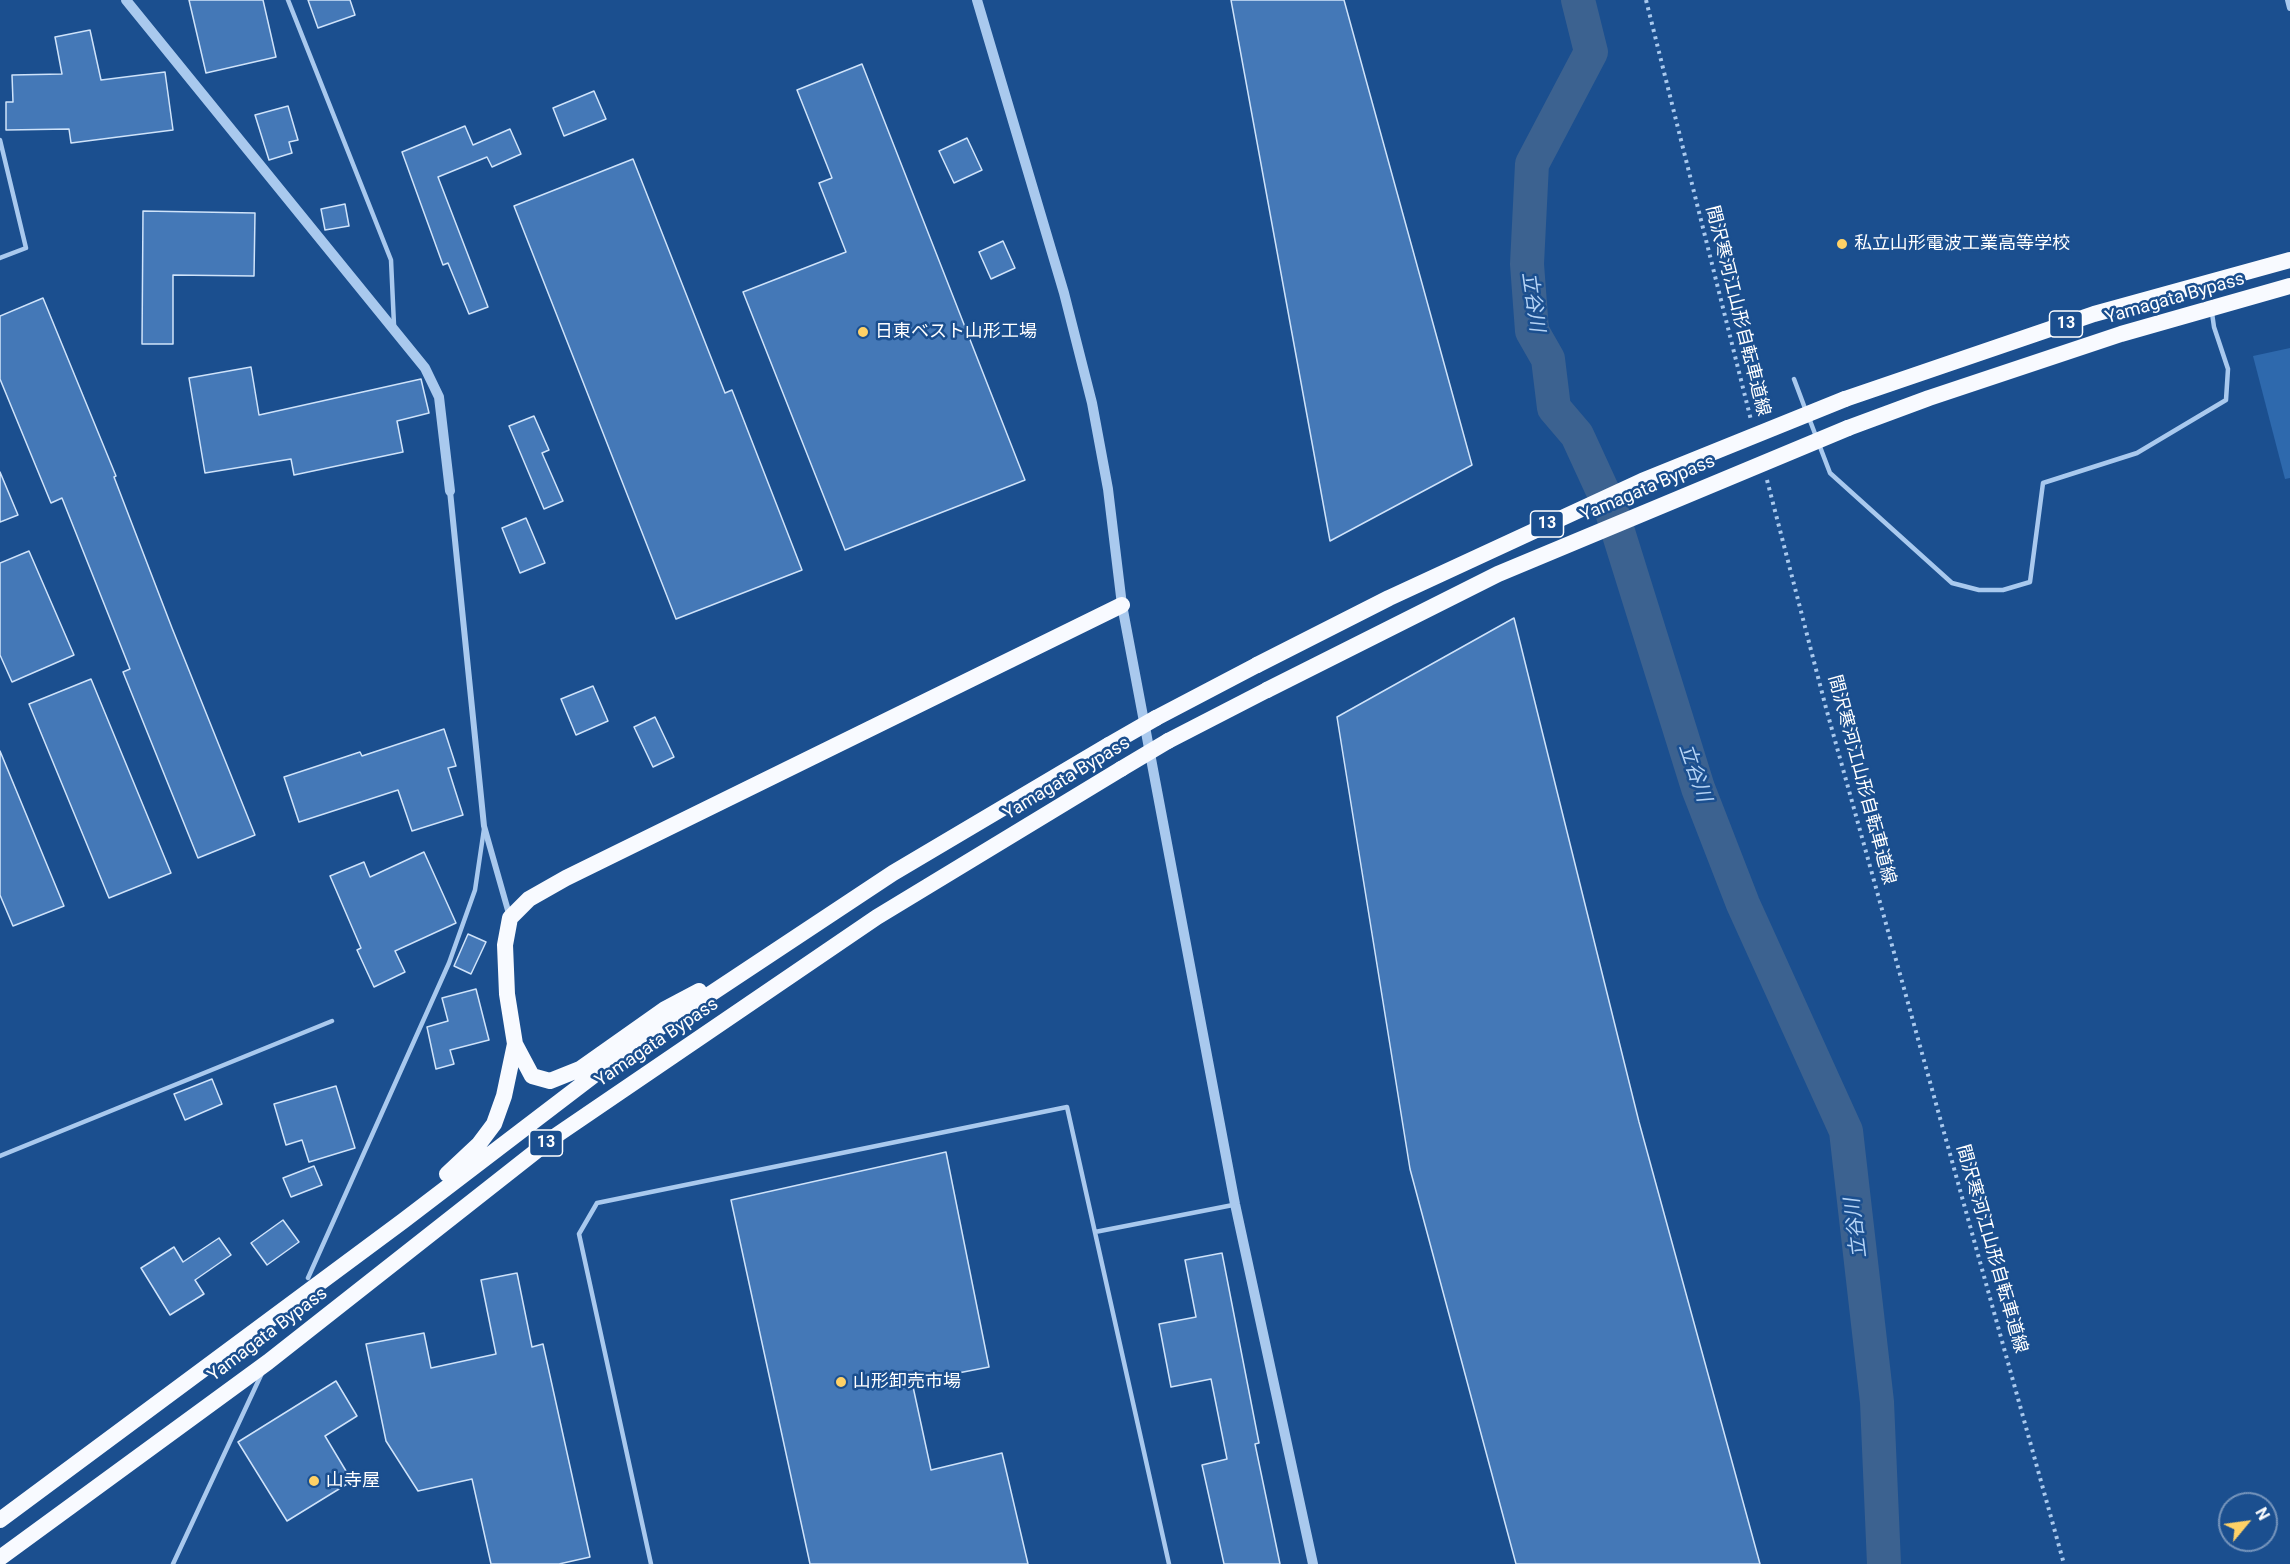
<!DOCTYPE html>
<meta charset="utf-8">
<style>
body{margin:0}
#map{position:relative;width:2290px;height:1564px;overflow:hidden;background:#1b4f8f;font-family:Roboto,sans-serif}
canvas{display:block}
.north{position:absolute;left:2218px;top:1492px;width:60px;height:60px;box-sizing:border-box;background:#1b4f8f;border:2px solid #7695bc;border-radius:50%;rotate:61deg;font-size:16px;font-weight:700;line-height:24px;text-align:center;color:#fff}
.north::after{content:'';display:block;margin:auto;width:21px;height:27px;background:#ffd166;clip-path:polygon(50% 0,100% 100%,50% 72%,0 100%)}
</style>
<div id="map">
<canvas width="2290" height="1564"></canvas>
<div class="north">N</div>
</div>
<script>
const ctx = document.querySelector('canvas').getContext('2d');
ctx.lineJoin = 'round';
function fillPath(path, color) {
  ctx.fillStyle = color;
  ctx.fill(path, 'evenodd');
}
function shape(rows) {
  const path = new Path2D();
  for (const r of rows) {
    path.moveTo(r[0], r[1]);
    for (let i = 2; i < r.length; i += 2) path.lineTo(r[i], r[i + 1]);
  }
  return path;
}
function strokePath(path, color, width, dash) {
  ctx.strokeStyle = color;
  ctx.lineWidth = width;
  ctx.lineCap = dash ? 'butt' : 'round';
  ctx.setLineDash(dash || []);
  ctx.stroke(path);
}
function label(font, color, halo, rows, align = 'center') {
  ctx.font = font + ' Roboto,"Noto Sans JP",sans-serif';
  ctx.lineWidth = 5;
  ctx.setLineDash([]);
  ctx.textBaseline = 'middle';
  ctx.strokeStyle = halo;
  ctx.fillStyle = color;
  for (const [text, x, y, turn = 0] of rows) {
    ctx.save();
    ctx.translate(x, y);
    ctx.rotate((+turn || 0) * Math.PI / 180);
    ctx.textAlign = isNaN(turn) ? turn : align;
    if (halo) ctx.strokeText(text, 0, 0);
    ctx.fillText(text, 0, 0);
    ctx.restore();
  }
}
const green = shape([
 [2290,348,2290,478,2285,479,2253,356]
]);
const river = shape([
 [1578,0,1591,52,1532,164,1527,264,1532,331,1548,359,1554,408,1577,435,1611,509,1698,788,1743,904,1846,1131,1877,1402,1884,1564]
]);
const building = shape([
 [189,0,263,0,276,57,206,73,189,0],
 [308,0,350,0,355,15,318,28,308,0],
 [1231,0,1344,0,1472,465,1330,541,1231,0],
 [90,30,101,80,165,72,173,130,71,143,69,129,6,130,6,102,13,102,12,75,62,74,55,37,90,30],
 [862,64,1025,480,845,550,743,292,846,252,819,183,832,178,797,90,862,64],
 [594,91,606,119,564,136,553,108,594,91],
 [288,106,298,140,289,142,292,153,269,160,255,115,288,106],
 [465,126,473,145,510,129,521,154,492,167,487,157,438,177,488,307,469,314,448,263,443,265,402,152,465,126],
 [967,138,982,170,954,183,939,151,967,138],
 [633,159,725,393,732,390,802,570,676,619,514,206,633,159],
 [345,204,349,226,325,230,321,209,345,204],
 [143,211,255,213,254,276,173,275,173,344,142,344,143,211],
 [1003,241,1015,268,991,279,979,252,1003,241],
 [43,298,116,476,114,477,172,628,255,835,198,858,123,672,130,669,62,498,51,503,0,379,0,316,43,298],
 [251,367,259,415,421,379,429,413,397,421,403,452,294,475,291,459,205,473,189,378,251,367],
 [534,416,549,450,542,453,563,501,544,509,509,426,534,416],
 [0,472,18,515,0,522,0,472],
 [526,518,545,563,520,573,502,528,526,518],
 [29,551,74,655,12,682,0,655,0,563,29,551],
 [1514,618,1639,1122,1760,1564,1516,1564,1410,1169,1337,717,1514,618],
 [91,679,171,873,109,898,29,704,91,679],
 [593,686,608,721,576,735,561,699,593,686],
 [655,717,674,757,653,767,634,727,655,717],
 [444,729,456,766,448,768,463,815,412,831,398,790,299,822,284,777,360,752,362,756,444,729],
 [0,751,64,906,13,926,0,895,0,751],
 [424,852,456,923,395,951,405,972,374,987,357,950,361,948,330,876,364,862,370,877,424,852],
 [468,934,486,942,471,974,454,966,468,934],
 [476,989,489,1040,450,1050,454,1064,436,1069,427,1027,448,1021,442,998,476,989],
 [212,1079,222,1104,185,1120,174,1094,212,1079],
 [336,1086,355,1148,309,1162,302,1140,286,1145,274,1104,336,1086],
 [946,1152,989,1367,912,1382,931,1470,1002,1453,1028,1564,810,1564,731,1200,946,1152],
 [314,1166,322,1185,291,1197,283,1178,314,1166],
 [283,1220,299,1242,267,1265,251,1243,283,1220],
 [219,1238,231,1255,195,1280,204,1294,170,1315,141,1268,174,1247,183,1262,219,1238],
 [1222,1253,1259,1443,1255,1444,1280,1564,1224,1564,1202,1465,1227,1459,1211,1379,1171,1387,1159,1324,1196,1317,1185,1260,1222,1253],
 [517,1273,532,1347,543,1344,590,1557,559,1564,491,1564,472,1479,418,1491,386,1441,366,1344,424,1333,431,1368,496,1354,481,1280,517,1273],
 [336,1381,357,1416,325,1436,352,1481,287,1521,238,1442,336,1381]
]);
const path = shape([
 [1646,0,1751,420],
 [1767,480,1826,708,2064,1564]
]);
const service = shape([
 [288,0,391,260,394,325],
 [0,140,26,248,0,258],
 [1794,379,1806,411],
 [1809,418,1830,473,1952,583,1979,590,2003,590,2030,582,2043,483,2137,453,2226,400,2228,369,2214,327,2212,313],
 [0,1156,332,1021],
 [1095,1232,1233,1205],
 [308,1278,449,963,475,890,484,829],
 [173,1564,262,1373],
 [651,1564,579,1234,597,1203,1067,1107,1169,1564]
]);
const minor = shape([
 [2288,0,2290,8],
 [450,491,484,826,509,914]
]);
const tertiary = shape([
 [126,0,425,368,439,397,450,491],
 [977,0,1064,293,1092,403,1108,489,1122,605,1235,1204,1313,1564]
]);
const trunk = shape([
 [1845,399,2094,314,2290,260],
 [1848,428,1929,398,2121,334,2290,286],
 [1156,718,1257,665],
 [1168,741,1267,690],
 [699,991,665,1009,580,1069,550,1081,532,1076,515,1044,507,994,505,945,510,918,529,899,566,878,1122,605],
 [447,1174,479,1144,494,1124,504,1096,515,1044],
 [0,1520,403,1221,635,1044,893,873,1109,745],
 [0,1558,268,1362,554,1137,877,917,1121,769]
]);
const trunkBridge = shape([
 [1257,665,1389,598,1642,481,1845,399],
 [1267,690,1498,574,1848,428],
 [1109,745,1156,718],
 [1121,769,1168,741]
]);
const markers = [
 [1842,244,6,"#ffd166"],
 [863,332,6,"#ffd166"],
 [841,1382,6,"#ffd166"],
 [314,1481,6,"#ffd166"]
];
const shields = [
 [2066,324,33],
 [1547,524,33],
 [546,1143,33]
];
const shieldNames = [
 ["13",2066,324],
 ["13",1547,524],
 ["13",546,1143]
];
const poiNames = [
 ["私立山形電波工業高等学校",1854,244],
 ["日東ベスト山形工場",875,332],
 ["山形卸売市場",853,1382],
 ["山寺屋",326,1481]
];
const streetNames = [
 ["Yamagata Bypass",2175,299,-16],
 ["間沢寒河江山形自転車道線",1737,311,76],
 ["Yamagata Bypass",1648,489,-23],
 ["Yamagata Bypass",1067,779,-31],
 ["間沢寒河江山形自転車道線",1861,780,75],
 ["Yamagata Bypass",657,1043,-34],
 ["間沢寒河江山形自転車道線",1991,1249,74],
 ["Yamagata Bypass",268,1335,-37]
];
const waterNames = [
 ["立谷川",1532,302,82],
 ["立谷川",1694,773,71],
 ["立谷川",1857,1228,-97]
];
fillPath(green, '#2e69ad');
strokePath(river, '#3c6290', 34);
fillPath(building, '#4478b7');
strokePath(building, '#cfe3fa', 1.5);
strokePath(path, '#a9c9ee', 4, [3, 4.5]);
strokePath(service, '#a9c9ee', 4.5);
strokePath(minor, '#a9c9ee', 6);
strokePath(tertiary, '#a9c9ee', 10);
strokePath(trunk, '#f8faff', 16);
strokePath(trunkBridge, '#f8faff', 16);
for (const [x, y, r, color] of markers) {
  const dot = new Path2D();
  dot.arc(x, y, r, 0, 2 * Math.PI);
  ctx.fillStyle = color;
  ctx.fill(dot);
  strokePath(dot, '#1b4f8f', 2);
}
for (const [x, y, w] of shields) {
  const box = new Path2D();
  box.roundRect(x - w / 2, y - 13, w, 26, 4.5);
  ctx.fillStyle = '#1b4f8f';
  ctx.fill(box);
  strokePath(box, '#fff', 1.5);
}
label('bold 16px', '#fff', null, shieldNames);
label('18px', '#fff', '#1b4f8f', poiNames, 'left');
label('18px', '#fff', '#1b4f8f', streetNames);
label('italic 20px', '#b5d3f5', '#1b4f8f', waterNames);
</script>
